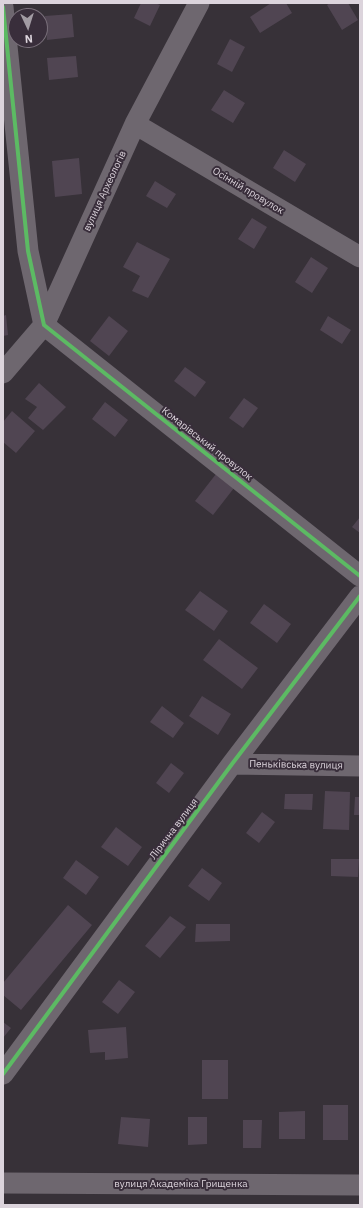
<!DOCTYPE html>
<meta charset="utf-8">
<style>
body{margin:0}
#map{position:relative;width:363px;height:1208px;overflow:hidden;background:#373138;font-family:"IBM Plex Sans",sans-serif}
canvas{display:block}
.frame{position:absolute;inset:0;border:4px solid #dcd4dc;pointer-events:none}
.north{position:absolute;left:8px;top:8px;width:40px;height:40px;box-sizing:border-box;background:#392e3b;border:1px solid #7a707b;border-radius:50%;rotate:176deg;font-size:11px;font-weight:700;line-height:16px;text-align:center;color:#dcd4dc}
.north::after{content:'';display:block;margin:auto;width:14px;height:18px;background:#a29ba3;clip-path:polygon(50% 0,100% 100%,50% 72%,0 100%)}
</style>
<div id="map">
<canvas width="363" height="1208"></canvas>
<div class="frame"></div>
<div class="north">N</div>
</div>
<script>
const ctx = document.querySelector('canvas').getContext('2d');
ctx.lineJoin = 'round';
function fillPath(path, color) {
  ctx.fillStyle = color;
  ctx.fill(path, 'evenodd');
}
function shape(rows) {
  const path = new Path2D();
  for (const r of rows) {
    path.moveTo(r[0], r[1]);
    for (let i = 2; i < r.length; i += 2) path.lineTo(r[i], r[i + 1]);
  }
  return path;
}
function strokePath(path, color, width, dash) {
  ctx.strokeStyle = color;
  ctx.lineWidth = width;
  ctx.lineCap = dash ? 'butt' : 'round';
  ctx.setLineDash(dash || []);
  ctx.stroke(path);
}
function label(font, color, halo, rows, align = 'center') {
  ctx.font = font + ' "IBM Plex Sans",sans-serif';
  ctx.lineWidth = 4;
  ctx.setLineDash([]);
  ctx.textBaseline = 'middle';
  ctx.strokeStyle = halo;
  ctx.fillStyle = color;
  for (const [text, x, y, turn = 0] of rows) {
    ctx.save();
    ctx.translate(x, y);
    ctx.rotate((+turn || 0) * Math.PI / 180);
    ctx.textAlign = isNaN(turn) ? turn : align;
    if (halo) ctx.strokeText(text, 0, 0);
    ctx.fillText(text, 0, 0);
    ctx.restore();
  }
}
const building = shape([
 [141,3,155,3,160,5,150,26,134,18],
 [271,3,286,3,292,13,260,33,250,17],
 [330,3,348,3,358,20,342,30,327,5],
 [72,14,74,37,47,40,45,16],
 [230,39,245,47,232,72,217,64],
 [76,56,78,77,49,80,47,58],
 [224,90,245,103,233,123,211,110],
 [284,150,306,164,295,182,273,168],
 [79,158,82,194,55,197,52,161],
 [155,181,176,194,167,208,146,196],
 [252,218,267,227,254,249,238,239],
 [137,242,170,259,148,298,132,291,140,276,123,267],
 [311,257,328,268,312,293,295,282],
 [6,315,8,335,3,336,3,316],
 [109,316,128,331,109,356,90,341],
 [328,316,351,330,342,344,320,330],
 [185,367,206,382,195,397,174,381],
 [39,383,66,407,43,430,28,418,37,407,25,399],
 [244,398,258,408,243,428,229,418],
 [105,402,128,420,115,437,92,419],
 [12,411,35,431,16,453,3,442,3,422],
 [216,474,234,488,213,515,195,501],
 [360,517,360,533,352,527],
 [200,591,228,611,214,631,185,610],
 [264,604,291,624,277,643,250,623],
 [219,639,258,668,242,689,203,660],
 [202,696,231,714,218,735,189,716],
 [162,706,184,723,173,738,150,722],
 [171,763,184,773,169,793,156,783],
 [325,791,350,792,349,830,323,829],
 [285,794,313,794,312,810,284,809],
 [355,797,360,797,360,815,354,815],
 [262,812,275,822,259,843,246,833],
 [116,827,142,847,128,866,101,847],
 [331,859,359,859,358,877,331,876],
 [76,860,99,877,86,895,63,878],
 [202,868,222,883,209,901,188,886],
 [68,905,92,925,21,1010,3,995,3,983],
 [170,916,186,927,160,958,145,946],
 [196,924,230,924,230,941,195,942],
 [119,980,135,992,118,1014,102,1002],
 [3,1022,11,1028,3,1038],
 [126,1027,128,1058,105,1060,105,1052,90,1053,88,1030],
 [202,1060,228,1060,228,1099,202,1099],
 [323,1105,348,1105,348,1140,323,1140],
 [305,1111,305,1139,279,1139,279,1112],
 [121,1117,150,1119,148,1147,118,1144],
 [188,1117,207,1117,207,1144,188,1145],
 [243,1120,262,1120,261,1148,243,1148]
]);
const minor = shape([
 [3,7,28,251,44,325,360,576],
 [135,124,360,257],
 [3,373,44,325,135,124,199,3],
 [232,764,360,766],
 [3,1074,232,764,360,596],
 [3,1183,360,1185]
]);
const cycleway = shape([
 [3,7,28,251,44,325,360,576],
 [3,1074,232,764,360,596]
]);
const streetNames = [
 ["вулиця Археологів",105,191,-65],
 ["Осінній провулок",248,191,31],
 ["Комарівський провулок",207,444,38],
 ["Пеньківська вулиця",296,765,1],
 ["Лірична вулиця",174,829,-53],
 ["вулиця Академіка Грищенка",181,1184]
];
fillPath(building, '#504552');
strokePath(minor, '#6e676f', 21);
strokePath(cycleway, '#5cba63', 4);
label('10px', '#dcd4dc', '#392e3b', streetNames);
</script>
